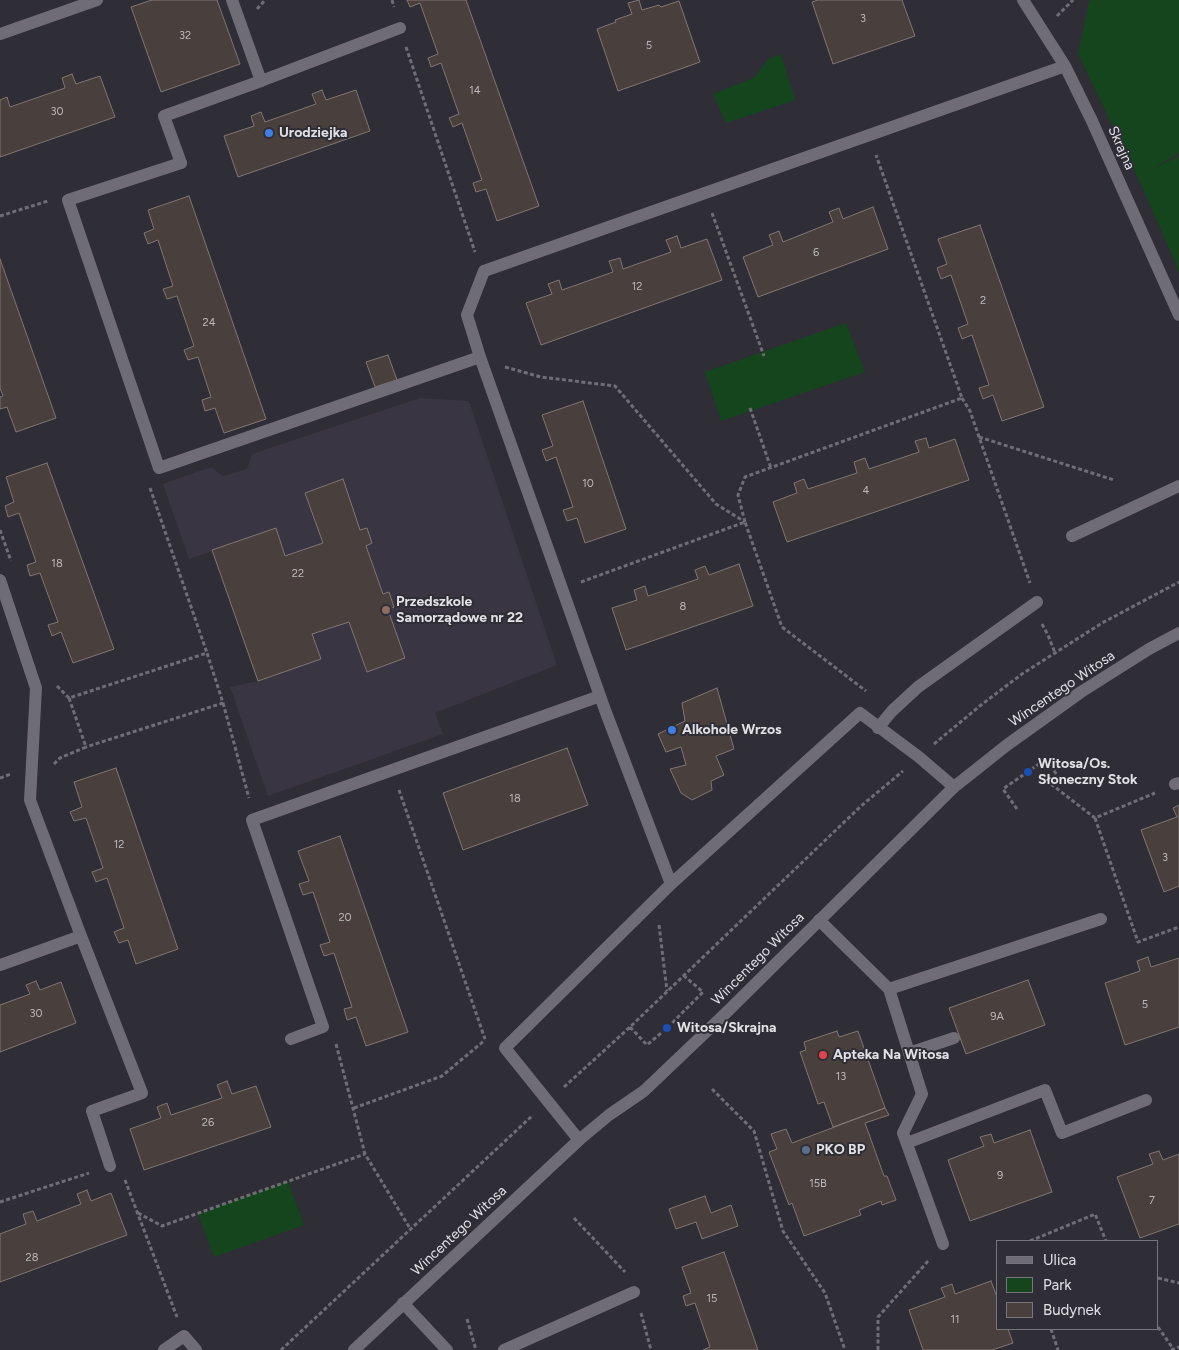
<!DOCTYPE html>
<meta charset="utf-8">
<style>
body{margin:0}
#map{position:relative;width:1179px;height:1350px;overflow:hidden;background:#2f2d35;font-family:Figtree,sans-serif}
canvas{display:block}
.legend{position:absolute;left:996px;top:1240px;width:162px;height:90px;box-sizing:border-box;background:#2f2d35;border:1px solid #76757b;margin:0;padding:6px 9px;list-style:none;font-size:15px;color:#e1e0e5}
.legend li{display:flex;align-items:center;gap:10px;height:25px}
.legend b{width:25px;border:1px solid #76757b}
</style>
<div id="map">
<canvas width="1179" height="1350"></canvas>
<ul class="legend">
<li><b style="height:6px;background:#6f6c75"></b>Ulica</li>
<li><b style="height:14px;background:#15451d"></b>Park</li>
<li><b style="height:14px;background:#493f3c"></b>Budynek</li>
</ul>
</div>
<script>
const ctx = document.querySelector('canvas').getContext('2d');
ctx.lineJoin = 'round';
function fillPath(path, color) {
  ctx.fillStyle = color;
  ctx.fill(path, 'evenodd');
}
function shape(rows) {
  const path = new Path2D();
  for (const r of rows) {
    path.moveTo(r[0], r[1]);
    for (let i = 2; i < r.length; i += 2) path.lineTo(r[i], r[i + 1]);
  }
  return path;
}
function strokePath(path, color, width, dash) {
  ctx.strokeStyle = color;
  ctx.lineWidth = width;
  ctx.lineCap = dash ? 'butt' : 'round';
  ctx.setLineDash(dash || []);
  ctx.stroke(path);
}
function label(font, color, halo, rows, align = 'center') {
  ctx.font = font + ' Figtree,sans-serif';
  ctx.lineWidth = 4;
  ctx.setLineDash([]);
  ctx.textBaseline = 'middle';
  ctx.strokeStyle = halo;
  ctx.fillStyle = color;
  for (const [text, x, y, turn = 0] of rows) {
    ctx.save();
    ctx.translate(x, y);
    ctx.rotate((+turn || 0) * Math.PI / 180);
    ctx.textAlign = isNaN(turn) ? turn : align;
    if (halo) ctx.strokeText(text, 0, 0);
    ctx.fillText(text, 0, 0);
    ctx.restore();
  }
}
const built = shape([
 [420,398,469,401,557,665,435,713,443,734,268,796,230,687,258,681,212,551,189,559,163,484,211,467,223,476,247,469,252,454]
]);
const green = shape([
 [1091,0,1179,0,1179,153,1151,170,1179,156,1179,271,1138,178,1078,54,1089,2],
 [781,54,795,100,726,123,713,94,754,78,768,59],
 [846,323,865,372,721,421,705,372],
 [288,1181,304,1225,214,1257,198,1214]
]);
const building = shape([
 [152,0,217,0,240,64,161,92,131,7,152,0],
 [407,0,466,0,539,206,497,221,486,189,476,192,473,183,482,180,462,123,453,127,449,118,459,114,441,63,431,67,428,58,438,54,420,3,410,7,407,0],
 [639,0,642,10,659,5,661,7,679,1,700,62,618,91,597,29,616,22,615,20,632,14,628,3,639,0],
 [818,0,902,0,915,36,833,64,812,2,818,0],
 [72,74,76,84,100,76,115,117,0,157,0,100,7,97,10,107,65,88,62,78,72,74],
 [322,90,326,100,356,90,370,131,238,177,224,136,254,126,251,116,261,112,265,122,316,104,312,94,322,90],
 [189,196,266,419,224,433,215,408,205,411,202,400,211,397,198,357,188,360,184,350,194,346,177,296,167,299,163,289,173,286,158,240,148,244,144,233,154,229,148,210,189,196],
 [873,207,888,249,758,297,743,257,773,245,769,235,779,231,783,242,833,222,829,212,839,208,843,219,873,207],
 [980,225,1044,407,1002,421,993,395,983,399,979,388,989,385,972,335,962,339,958,328,968,324,951,275,941,279,937,268,947,264,938,239,980,225],
 [677,236,681,248,707,239,722,280,541,345,526,303,552,294,548,284,559,280,562,290,613,272,609,261,620,258,623,269,671,252,666,240,677,236],
 [0,259,56,418,16,432,7,407,0,409,0,397,3,396,0,388,0,259],
 [388,355,397,380,375,387,366,362,388,355],
 [583,401,626,529,585,543,577,518,567,521,563,510,573,507,556,457,546,461,542,450,553,446,542,415,583,401],
 [926,438,929,448,955,439,969,480,787,542,773,502,797,493,794,483,804,479,808,489,857,473,854,462,865,458,869,469,919,452,915,441,926,438],
 [47,463,114,649,73,663,61,632,52,636,48,625,58,622,40,573,30,576,27,565,36,562,19,513,8,517,5,506,14,502,6,477,47,463],
 [343,479,360,530,367,528,372,543,366,546,383,594,389,592,394,607,388,610,405,658,367,672,349,622,312,634,321,659,258,681,212,550,276,528,285,556,323,543,305,493,343,479],
 [739,564,753,606,626,650,612,608,637,600,634,590,645,586,648,596,698,579,695,570,705,566,709,575,739,564],
 [717,688,734,749,716,756,724,775,711,781,712,790,692,800,681,793,670,769,686,765,681,747,666,752,658,734,685,721,682,703,717,688],
 [567,748,588,805,463,850,443,793,567,748],
 [116,768,178,949,136,964,128,940,119,943,114,932,124,928,107,878,96,882,92,872,103,868,86,818,74,821,70,812,82,807,74,782,116,768],
 [1179,805,1179,886,1164,892,1141,830,1177,817,1173,808,1179,805],
 [340,836,408,1032,366,1046,356,1017,347,1020,344,1009,352,1007,334,953,324,956,320,945,330,942,313,892,303,895,299,884,309,881,298,851,340,836],
 [1148,957,1151,967,1179,958,1179,1027,1125,1045,1105,983,1140,971,1137,961,1148,957],
 [1028,980,1045,1025,966,1054,949,1008,1028,980],
 [36,981,40,990,61,982,76,1023,0,1052,0,1005,30,994,26,985,36,981],
 [837,1031,839,1037,858,1031,885,1108,833,1127,824,1102,818,1104,800,1052,806,1050,804,1042,837,1031],
 [227,1081,232,1094,256,1086,271,1127,144,1170,130,1129,161,1118,157,1107,167,1103,171,1115,222,1098,217,1085,227,1081],
 [885,1108,889,1115,865,1123,884,1176,887,1176,896,1200,882,1205,881,1201,859,1210,861,1215,804,1236,792,1203,789,1205,769,1152,777,1149,771,1134,786,1129,792,1143,885,1108],
 [1030,1130,1052,1192,970,1221,948,1160,984,1146,980,1137,991,1134,994,1143,1030,1130],
 [1159,1151,1163,1160,1179,1154,1179,1224,1140,1238,1117,1177,1153,1164,1149,1154,1159,1151],
 [87,1190,91,1201,111,1193,127,1235,0,1282,0,1234,26,1224,23,1214,33,1211,37,1221,81,1204,77,1194,87,1190],
 [705,1196,711,1213,731,1205,738,1226,702,1239,696,1222,676,1229,669,1209,705,1196],
 [724,1252,758,1350,703,1350,710,1347,695,1303,686,1306,683,1296,691,1293,682,1267,724,1252],
 [991,1281,998,1300,998,1329,1008,1329,1013,1343,992,1350,923,1350,909,1310,945,1297,941,1288,952,1284,955,1294,991,1281]
]);
const path = shape([
 [392,0,394,7],
 [257,9,265,0],
 [1057,16,1073,0],
 [406,47,475,252],
 [712,213,764,356],
 [0,216,48,201],
 [505,367,541,377,615,386,716,504,745,522],
 [962,398,970,411,1030,583],
 [750,408,771,468],
 [979,437,1114,480],
 [150,488,207,653],
 [745,522,738,495,745,477,962,398,876,155],
 [0,530,11,561],
 [581,582,745,522,782,627,866,691],
 [1042,624,1048,635,1055,653],
 [57,686,69,698],
 [223,703,249,798],
 [934,744,981,705,1022,674,1102,623,1179,582],
 [54,764,60,758,86,747,69,698,207,653,223,703,86,747],
 [0,778,11,774],
 [1051,784,1095,818,1155,793],
 [399,790,485,1039],
 [1017,809,1003,789,1046,759,1059,778],
 [1095,818,1138,942,1179,927],
 [659,925,667,991],
 [630,1027,647,1045,667,1028,703,992,683,975],
 [336,1044,365,1154,411,1230],
 [564,1087,630,1027,861,806,903,771],
 [712,1089,754,1131,783,1231,825,1293,845,1350],
 [354,1108,442,1076,485,1040],
 [125,1180,177,1317],
 [0,1202,89,1173],
 [138,1213,162,1226,365,1154],
 [574,1218,625,1272],
 [1030,1241,1095,1214,1106,1241],
 [1158,1278,1179,1283],
 [641,1313,651,1350],
 [467,1319,476,1350],
 [1158,1327,1174,1350],
 [1051,1329,1058,1350],
 [281,1350,533,1115],
 [878,1350,878,1317,929,1260],
 [1171,1350,1179,1347]
]);
const service = shape([
 [181,163,164,116,261,81],
 [1072,536,1179,486],
 [878,728,892,711,918,687,1037,602]
]);
const minor = shape([
 [232,0,261,81,400,28],
 [1023,0,1065,66,1092,121,1179,315],
 [0,34,97,0],
 [181,163,68,200,159,468,480,357],
 [0,580,36,688,30,800,81,936,0,965],
 [1175,784,1179,783],
 [671,884,860,713,919,757,954,787],
 [819,920,889,989,922,1094,903,1133,943,1244],
 [81,936,142,1093,92,1111,110,1166],
 [889,989,1101,919],
 [291,1039,323,1027,252,820,600,696],
 [909,1053,954,1038],
 [579,1140,505,1048,671,884,605,710,480,357,467,315,484,271,1065,66],
 [907,1143,1045,1090,1062,1133,1146,1100],
 [403,1303,447,1350],
 [164,1350,184,1336,196,1350],
 [504,1350,634,1292]
]);
const tertiary = shape([
 [354,1350,579,1140,609,1115,644,1091,728,1011,954,787,1007,745,1081,692,1149,649,1179,633]
]);
const markers = [
 [269,133,5,"#3f7fe0"],
 [386,610,5,"#8d6e63"],
 [672,730,5,"#3f7fe0"],
 [1028,772,5,"#1a4fb4"],
 [667,1028,5,"#1a4fb4"],
 [823,1055,5,"#e0444e"],
 [806,1150,5,"#5c6f8a"]
];
const numberNames = [
 ["3",863,19],
 ["32",185,36],
 ["5",649,46],
 ["14",475,91],
 ["30",57,112],
 ["6",816,253],
 ["12",637,287],
 ["2",983,301],
 ["24",209,323],
 ["10",588,484],
 ["4",866,491],
 ["18",57,564],
 ["22",298,574],
 ["8",683,607],
 ["18",515,799],
 ["12",119,845],
 ["3",1165,858],
 ["20",345,918],
 ["5",1145,1005],
 ["30",36,1014],
 ["9A",997,1017],
 ["13",841,1077],
 ["26",208,1123],
 ["9",1000,1176],
 ["15B",818,1184],
 ["7",1152,1201],
 ["28",32,1258],
 ["15",712,1299],
 ["11",955,1320]
];
const poiNames = [
 ["Urodziejka",279,133],
 ["Przedszkole",396,602],
 ["Samorządowe nr 22",396,618],
 ["Alkohole Wrzos",682,730],
 ["Witosa/Os.",1038,764],
 ["Słoneczny Stok",1038,780],
 ["Witosa/Skrajna",677,1028],
 ["Apteka Na Witosa",833,1055],
 ["PKO BP",816,1150]
];
const streetNames = [
 ["Skrajna",1121,148,66],
 ["Wincentego Witosa",1062,689,-34],
 ["Wincentego Witosa",758,959,-45],
 ["Wincentego Witosa",459,1231,-43]
];
fillPath(built, '#393543');
fillPath(green, '#15451d');
fillPath(building, '#493f3c');
strokePath(building, '#817672', 1);
strokePath(path, '#706e75', 3, [4, 2.5]);
strokePath(service, '#6f6c75', 12);
strokePath(minor, '#6f6c75', 12);
strokePath(tertiary, '#6f6c75', 12);
for (const [x, y, r, color] of markers) {
  const dot = new Path2D();
  dot.arc(x, y, r, 0, 2 * Math.PI);
  ctx.fillStyle = color;
  ctx.fill(dot);
  strokePath(dot, '#2f2d35', 2);
}
label('11px', '#bbb8bb', null, numberNames);
label('bold 14px', '#e1e0e5', '#2f2d35', poiNames, 'left');
label('14px', '#e1e0e5', '#2f2d35', streetNames);
</script>
